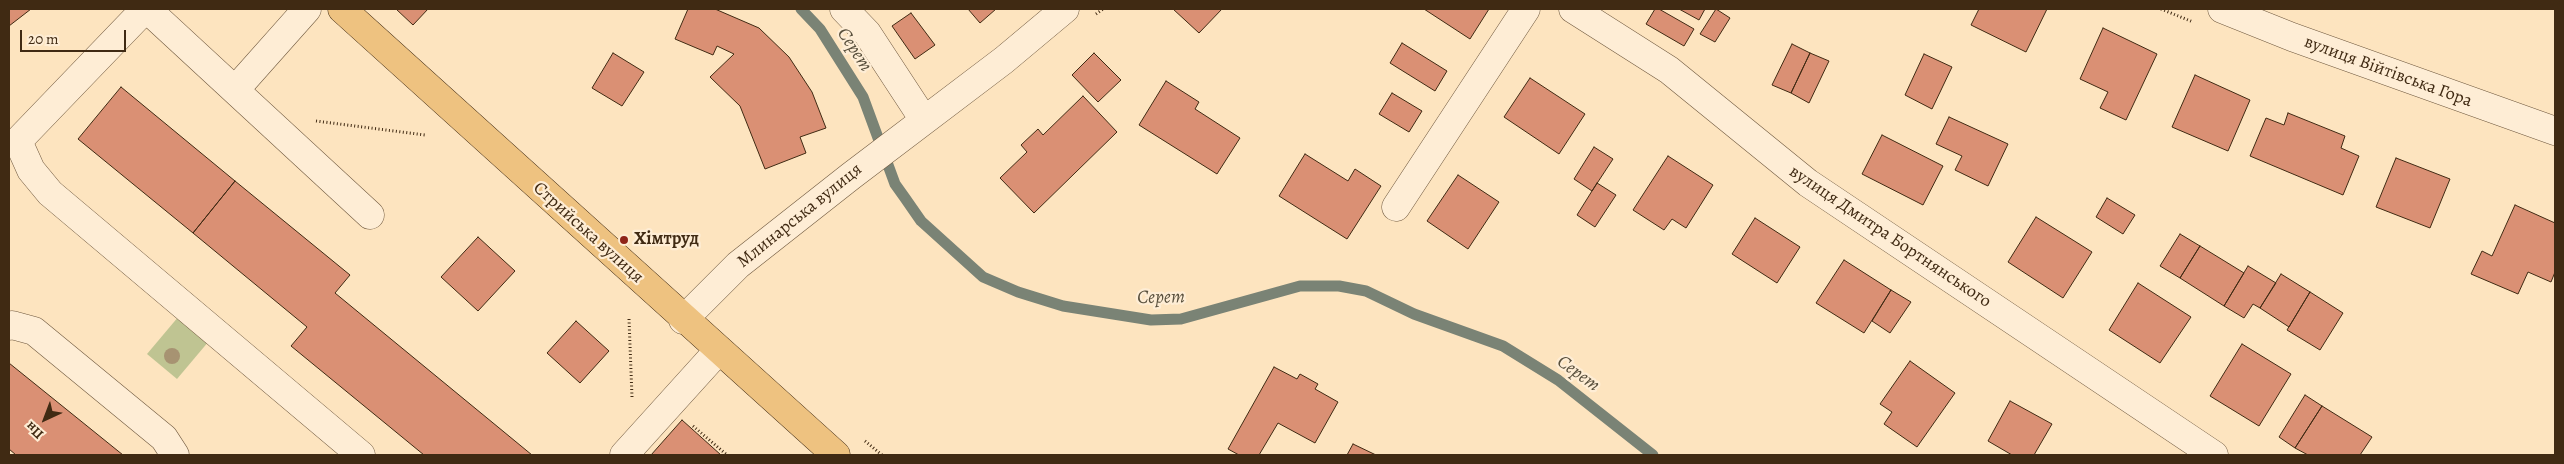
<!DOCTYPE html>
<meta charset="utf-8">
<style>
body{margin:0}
#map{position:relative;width:2564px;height:464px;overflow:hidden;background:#fde4bf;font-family:Alegreya,serif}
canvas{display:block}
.frame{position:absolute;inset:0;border:10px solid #402a13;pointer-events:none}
.north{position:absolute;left:20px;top:394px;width:50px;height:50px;-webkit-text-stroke:4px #feedd5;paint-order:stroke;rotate:223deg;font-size:14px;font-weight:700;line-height:20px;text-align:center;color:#402a13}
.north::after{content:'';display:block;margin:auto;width:18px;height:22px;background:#402a13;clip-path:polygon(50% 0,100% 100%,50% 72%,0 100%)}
.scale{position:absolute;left:20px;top:30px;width:106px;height:22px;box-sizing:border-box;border:2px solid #402a13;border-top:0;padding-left:6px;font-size:15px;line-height:18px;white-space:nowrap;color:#402a13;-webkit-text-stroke:4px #feedd5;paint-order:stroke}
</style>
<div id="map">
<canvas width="2564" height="464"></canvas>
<div class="frame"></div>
<div class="north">Пн</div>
<div class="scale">20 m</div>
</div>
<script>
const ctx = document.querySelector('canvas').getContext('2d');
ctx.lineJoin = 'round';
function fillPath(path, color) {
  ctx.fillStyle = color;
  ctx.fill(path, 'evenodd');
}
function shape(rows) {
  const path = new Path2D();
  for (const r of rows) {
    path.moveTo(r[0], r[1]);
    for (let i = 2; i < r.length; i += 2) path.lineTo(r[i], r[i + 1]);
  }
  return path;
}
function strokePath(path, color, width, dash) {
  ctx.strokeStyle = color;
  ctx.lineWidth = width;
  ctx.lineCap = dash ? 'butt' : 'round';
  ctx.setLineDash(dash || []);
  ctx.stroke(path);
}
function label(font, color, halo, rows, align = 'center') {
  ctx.font = font + ' Alegreya,serif';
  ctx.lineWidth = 4.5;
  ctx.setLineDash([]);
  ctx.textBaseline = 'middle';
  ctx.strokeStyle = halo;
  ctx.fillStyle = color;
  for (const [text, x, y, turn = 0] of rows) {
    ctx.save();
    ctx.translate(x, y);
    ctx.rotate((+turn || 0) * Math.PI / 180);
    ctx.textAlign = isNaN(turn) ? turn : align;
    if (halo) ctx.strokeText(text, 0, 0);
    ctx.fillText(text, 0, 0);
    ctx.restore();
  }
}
const green = shape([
 [179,316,209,341,177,379,147,354]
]);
const stream = shape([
 [801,9,820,29,863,97,895,184,905,198,921,221,983,277,1018,292,1063,306,1151,320,1181,319,1300,286,1339,286,1366,291,1414,314,1503,346,1558,380,1653,455]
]);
const building = shape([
 [9,9,31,9,9,26,9,9],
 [396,9,428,9,413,25,396,9],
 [688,9,715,9,759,28,789,57,812,92,826,128,800,137,806,153,765,169,740,106,710,77,734,54,717,46,713,55,675,39,688,9],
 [968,9,996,9,980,23,968,9],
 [1173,9,1222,9,1199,33,1173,9],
 [1424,9,1489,9,1470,39,1424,9],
 [1655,9,1659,9,1694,29,1684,46,1646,24,1655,9],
 [1679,9,1705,9,1699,20,1679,9],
 [1716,9,1730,18,1715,42,1700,34,1716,9],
 [1979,9,2047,9,2026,52,1971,25,1979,9],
 [911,13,935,45,915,59,892,26,911,13],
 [2103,28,2157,54,2126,120,2100,108,2108,92,2080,79,2103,28],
 [1402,43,1447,71,1435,91,1390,63,1402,43],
 [1792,44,1810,53,1791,93,1772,85,1792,44],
 [613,53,644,72,622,106,592,88,613,53],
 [1094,53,1121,80,1098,102,1072,75,1094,53],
 [1810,53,1829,61,1809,103,1791,93,1810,53],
 [1924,54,1952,67,1932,109,1905,95,1924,54],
 [2195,75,2250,100,2228,151,2172,127,2195,75],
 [1530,78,1585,114,1559,154,1504,117,1530,78],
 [1166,81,1199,102,1195,109,1240,138,1217,174,1139,125,1166,81],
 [121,87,235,181,193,233,78,139,121,87],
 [1392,93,1422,111,1409,132,1379,114,1392,93],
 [1083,96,1117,132,1034,213,1000,178,1027,152,1021,145,1038,129,1043,135,1083,96],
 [2288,113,2345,136,2341,148,2359,156,2343,195,2250,156,2266,118,2284,125,2288,113],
 [1949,117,2008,144,1988,186,1955,170,1962,156,1936,144,1949,117],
 [1882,135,1943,166,1923,205,1862,174,1882,135],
 [1594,147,1613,159,1592,191,1574,179,1594,147],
 [1305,154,1348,181,1355,169,1381,186,1347,239,1279,196,1305,154],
 [1668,156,1713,185,1686,228,1672,219,1664,230,1633,210,1668,156],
 [2396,158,2450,179,2430,228,2376,207,2396,158],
 [1458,175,1499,202,1468,249,1427,221,1458,175],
 [235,181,350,275,335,293,532,455,424,455,291,346,307,327,193,233,235,181],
 [1597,183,1616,195,1595,227,1577,215,1597,183],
 [2107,198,2135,215,2123,234,2096,217,2107,198],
 [2515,205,2555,223,2555,272,2551,282,2528,272,2518,294,2471,274,2482,251,2492,256,2515,205],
 [2036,217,2092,252,2063,298,2008,262,2036,217],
 [1755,218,1800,247,1777,283,1732,254,1755,218],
 [2180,234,2200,246,2180,278,2160,266,2180,234],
 [478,237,515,271,478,311,441,277,478,237],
 [2200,246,2244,273,2224,306,2180,278,2200,246],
 [1844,260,1891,290,1864,333,1816,303,1844,260],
 [2248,266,2276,283,2260,308,2253,304,2244,318,2224,306,2248,266],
 [2281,274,2310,292,2289,327,2260,308,2281,274],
 [2138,283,2191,317,2160,363,2109,330,2138,283],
 [1891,290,1911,302,1890,333,1872,321,1891,290],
 [2310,292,2343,313,2320,350,2287,330,2310,292],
 [576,321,609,351,580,383,547,353,576,321],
 [2242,344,2291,374,2259,426,2210,396,2242,344],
 [1910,361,1955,393,1917,447,1884,424,1892,412,1880,404,1910,361],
 [9,363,123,455,16,455,9,449,9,363],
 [1274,367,1297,379,1300,374,1318,384,1315,389,1338,402,1315,443,1278,423,1259,455,1239,455,1228,449,1274,367],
 [2305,395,2322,406,2295,448,2279,437,2305,395],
 [2010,401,2052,424,2034,455,2012,455,1988,441,2010,401],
 [2322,406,2372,437,2360,455,2308,455,2295,448,2322,406],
 [682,420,721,455,651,455,682,420],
 [1353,444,1376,455,1347,455,1353,444]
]);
const path = shape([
 [2161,9,2193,22],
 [1096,14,1103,9],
 [316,121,425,135],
 [629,319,632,397],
 [693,426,727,455],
 [865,441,882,455]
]);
const minor = shape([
 [145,9,18,141,31,170,50,193,361,455],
 [147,9,370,215],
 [844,9,867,33,924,120],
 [1573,9,1669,70,1808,183,2214,455],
 [2222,9,2292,37,2555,131],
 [235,90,307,9],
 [1396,207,1526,9],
 [683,320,738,265,851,176,1004,60,1065,9],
 [9,326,12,325,34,331,164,438,175,455],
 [624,455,718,351]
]);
const major = shape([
 [342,9,836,455]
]);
const trees = [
 [172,356]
];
const markers = [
 [624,240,5,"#8f2418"]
];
const streetNames = [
 ["вулиця Війтівська Гора",2388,72,20],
 ["Млинарська вулиця",800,216,-39],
 ["Стрийська вулиця",588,233,42],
 ["вулиця Дмитра Бортнянського",1890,237,34]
];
const poiNames = [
 ["Хімтруд",634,240]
];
const waterNames = [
 ["Серет",854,50,57],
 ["Серет",1161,298,-1],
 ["Серет",1578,374,36]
];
fillPath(green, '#bfc492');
strokePath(stream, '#7a8375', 11);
fillPath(building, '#da9074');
strokePath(building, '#402a13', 1);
strokePath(minor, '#6f583e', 29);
strokePath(major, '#402a13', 29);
strokePath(path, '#402a13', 3, [1, 2.5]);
strokePath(minor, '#feedd5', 28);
strokePath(major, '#eec280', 28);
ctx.fillStyle = '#a79372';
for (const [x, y] of trees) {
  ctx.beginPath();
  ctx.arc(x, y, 8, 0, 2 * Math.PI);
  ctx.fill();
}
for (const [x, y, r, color] of markers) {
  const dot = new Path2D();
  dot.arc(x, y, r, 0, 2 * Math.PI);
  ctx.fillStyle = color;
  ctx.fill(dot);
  strokePath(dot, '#feedd5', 2);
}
label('18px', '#402a13', '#feedd5', streetNames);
label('bold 18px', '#402a13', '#feedd5', poiNames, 'left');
label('italic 19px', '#584f3c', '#feedd5', waterNames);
</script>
